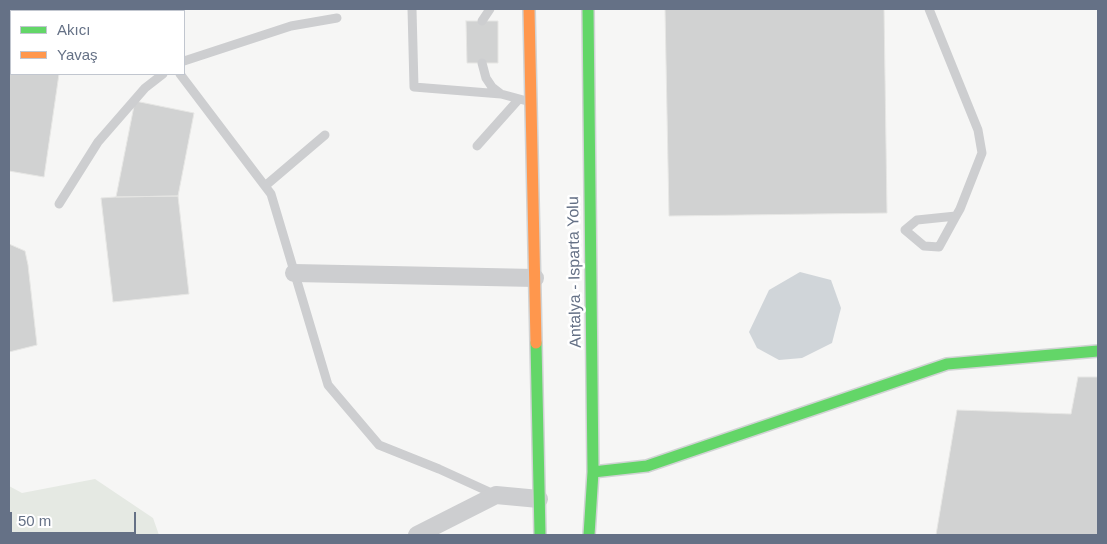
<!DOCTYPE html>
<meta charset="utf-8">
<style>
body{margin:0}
#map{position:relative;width:1107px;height:544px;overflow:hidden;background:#f6f6f5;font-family:Arial,sans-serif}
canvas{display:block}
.frame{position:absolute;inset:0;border:10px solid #657186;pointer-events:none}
.legend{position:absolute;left:10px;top:10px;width:175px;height:65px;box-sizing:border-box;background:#fff;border:1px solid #c1c6cf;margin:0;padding:6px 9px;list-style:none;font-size:15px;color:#657186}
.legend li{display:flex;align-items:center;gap:10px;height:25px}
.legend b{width:25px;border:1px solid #c1c6cf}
.scale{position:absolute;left:10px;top:512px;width:126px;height:22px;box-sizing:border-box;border:2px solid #657186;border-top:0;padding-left:6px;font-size:15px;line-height:18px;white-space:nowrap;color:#657186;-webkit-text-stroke:4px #fff;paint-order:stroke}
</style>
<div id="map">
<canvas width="1107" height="544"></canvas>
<div class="frame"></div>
<ul class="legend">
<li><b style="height:6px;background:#63d668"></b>Akıcı</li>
<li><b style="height:6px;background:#ff974d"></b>Yavaş</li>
</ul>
<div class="scale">50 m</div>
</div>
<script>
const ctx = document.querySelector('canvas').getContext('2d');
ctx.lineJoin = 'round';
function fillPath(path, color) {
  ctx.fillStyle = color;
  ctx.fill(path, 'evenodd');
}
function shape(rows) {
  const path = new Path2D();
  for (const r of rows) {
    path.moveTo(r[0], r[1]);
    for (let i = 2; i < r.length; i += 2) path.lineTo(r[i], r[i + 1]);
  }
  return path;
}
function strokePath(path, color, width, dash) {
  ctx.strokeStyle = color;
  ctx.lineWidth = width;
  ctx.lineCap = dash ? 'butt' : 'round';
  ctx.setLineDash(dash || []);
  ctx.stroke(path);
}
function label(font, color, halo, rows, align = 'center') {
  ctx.font = font + ' Arial,sans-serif';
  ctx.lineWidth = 5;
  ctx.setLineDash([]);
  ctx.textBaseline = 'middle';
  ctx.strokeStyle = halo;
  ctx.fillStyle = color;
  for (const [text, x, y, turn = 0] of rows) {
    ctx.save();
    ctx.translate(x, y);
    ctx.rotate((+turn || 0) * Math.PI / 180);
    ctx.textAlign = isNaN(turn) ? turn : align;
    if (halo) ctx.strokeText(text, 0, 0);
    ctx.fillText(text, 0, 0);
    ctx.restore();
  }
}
const green = shape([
 [95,479,153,518,159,535,9,535,9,486,22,493]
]);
const water = shape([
 [800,272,831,280,841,308,832,343,802,358,779,360,757,348,749,332,769,290]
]);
const building = shape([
 [79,9,138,9,138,11,79,9],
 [665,9,884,9,887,213,669,216,665,9],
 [466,21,498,21,498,63,467,63,466,21],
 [9,55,11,56,11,74,59,74,44,177,9,171,9,55],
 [135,101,194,113,178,196,116,197,135,101],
 [178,196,189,294,113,302,101,198,116,197,178,196],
 [9,244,25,251,28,265,37,345,9,352,9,244],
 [1078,377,1098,377,1098,535,936,535,957,410,1071,414,1078,377]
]);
const lane = shape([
 [156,9,157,11],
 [412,9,414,87,501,94],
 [929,9,978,130,982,153,960,209,956,216,939,247,924,246,905,230,917,220,956,216],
 [482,21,490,9],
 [184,61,291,26,337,18],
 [482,63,486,78,492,87,501,94,527,101],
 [180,74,271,194,328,385,379,445,439,469,496,495],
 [477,146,519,99],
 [265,186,325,135],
 [59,204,98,142,145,88,163,74]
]);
const street = shape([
 [294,273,535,278],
 [417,535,496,495,539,499]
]);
const fast = shape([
 [588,9,593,472,589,535],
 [536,343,540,535],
 [593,472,647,466,947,364,1098,351]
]);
const slow = shape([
 [529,9,536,343]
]);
const streetNames = [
 ["Antalya - Isparta Yolu",575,272,-91]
];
fillPath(green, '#e5e9e3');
fillPath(water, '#d0d5d9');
fillPath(building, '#d1d2d2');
strokePath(building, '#e6e6e4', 1);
strokePath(fast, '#d1d3d4', 14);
strokePath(slow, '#d1d3d4', 14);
strokePath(lane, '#cdced0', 9);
strokePath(street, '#cdced0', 18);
strokePath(fast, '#63d668', 11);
strokePath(slow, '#ff974d', 11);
label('16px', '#657186', '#fff', streetNames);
</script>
